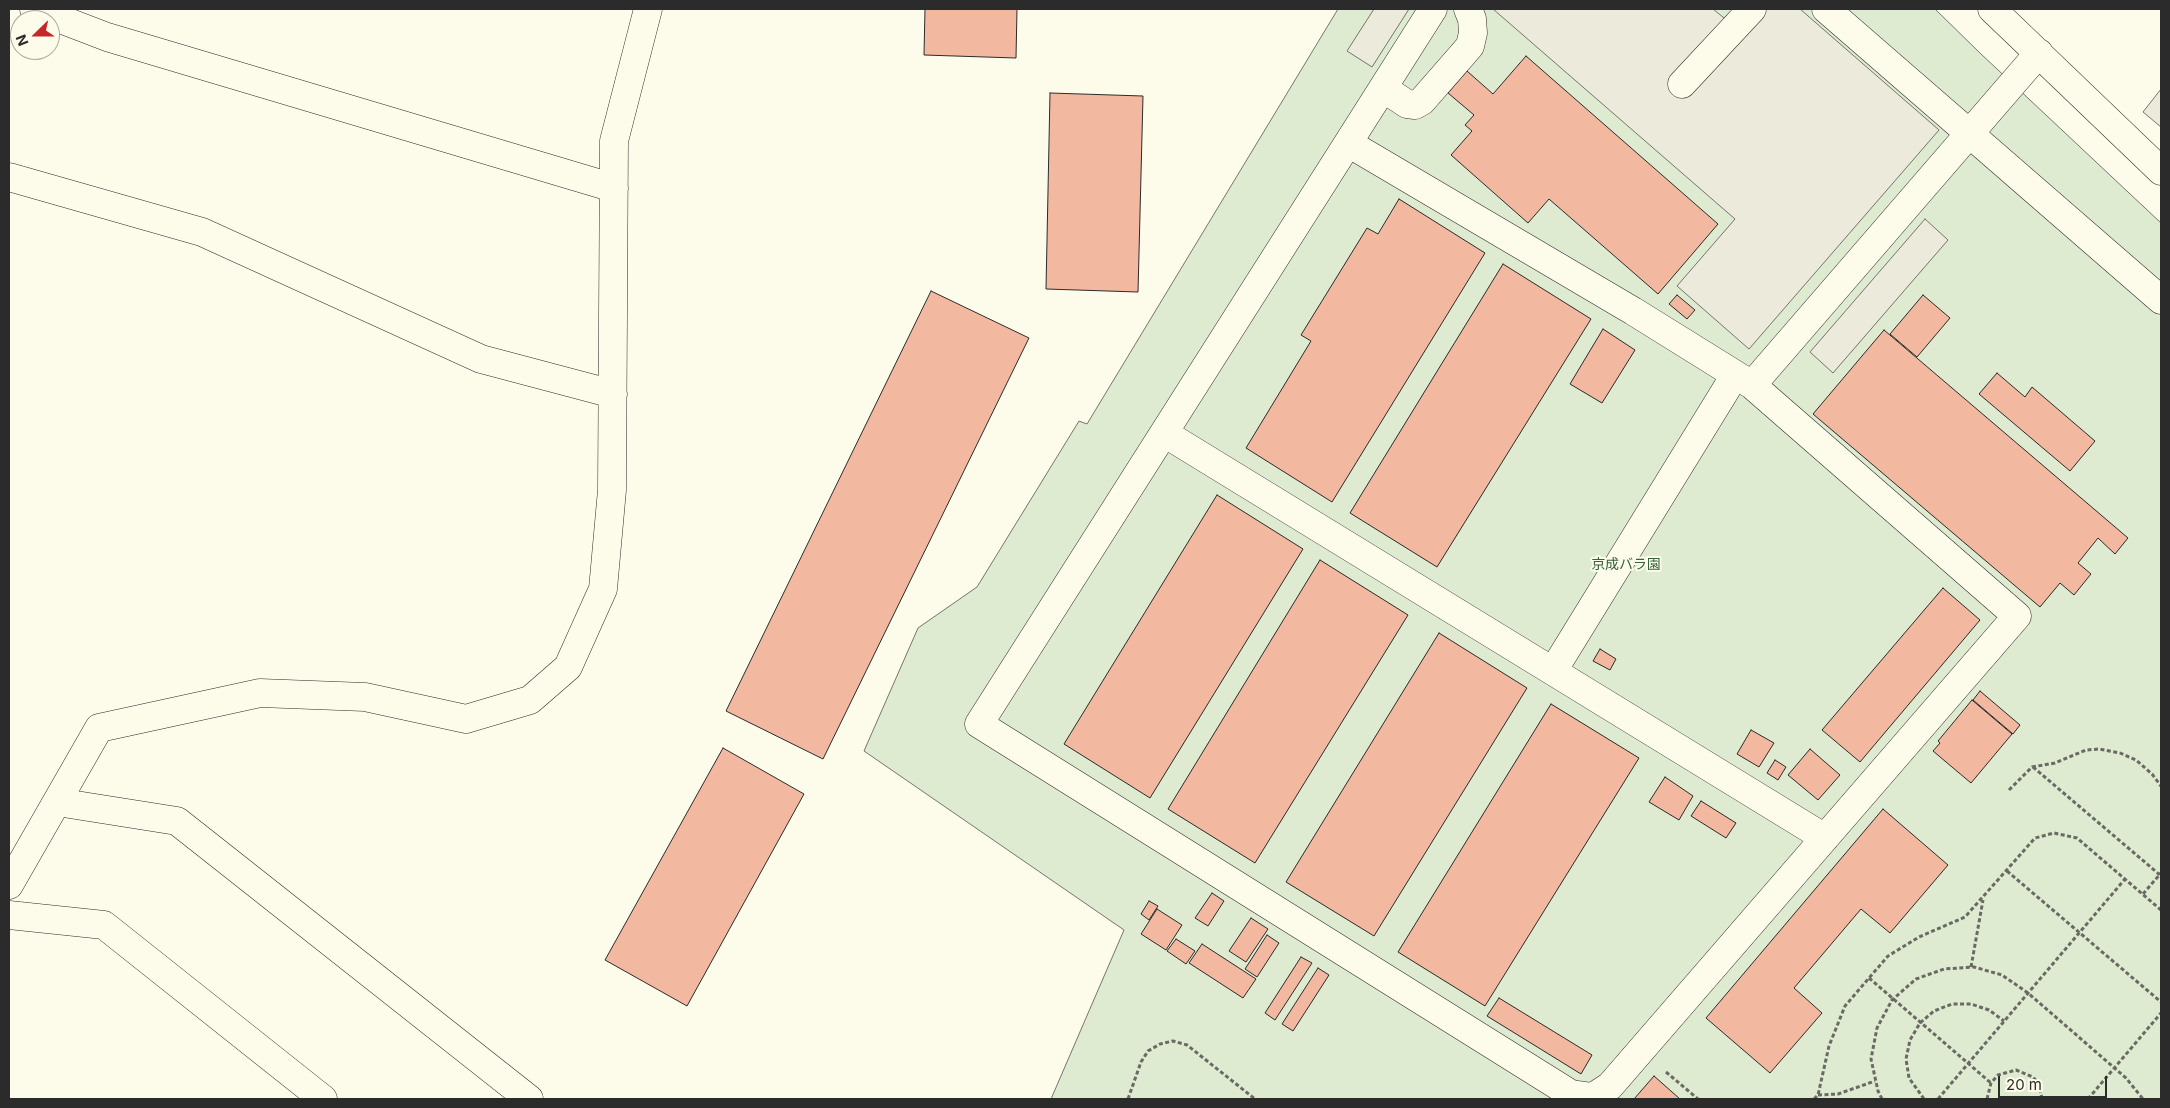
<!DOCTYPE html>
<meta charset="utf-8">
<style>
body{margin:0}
#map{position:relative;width:2170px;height:1108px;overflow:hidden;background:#fdfbea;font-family:Inter,sans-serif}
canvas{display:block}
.frame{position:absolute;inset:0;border:10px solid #2b2b2b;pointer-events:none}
.north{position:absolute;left:10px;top:10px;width:50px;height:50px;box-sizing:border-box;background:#fdfbea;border:1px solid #a9a89e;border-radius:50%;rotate:248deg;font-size:14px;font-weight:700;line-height:20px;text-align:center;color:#2b2b2b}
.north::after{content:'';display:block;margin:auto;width:18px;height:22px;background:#c62828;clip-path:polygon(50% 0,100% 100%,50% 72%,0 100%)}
.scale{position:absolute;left:1998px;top:1076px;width:109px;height:22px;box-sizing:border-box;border:2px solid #2b2b2b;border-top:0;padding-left:6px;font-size:15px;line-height:18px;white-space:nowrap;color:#2b2b2b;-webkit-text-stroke:4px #fdfbea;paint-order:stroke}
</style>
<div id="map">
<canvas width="2170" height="1108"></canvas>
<div class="frame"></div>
<div class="north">N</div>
<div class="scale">20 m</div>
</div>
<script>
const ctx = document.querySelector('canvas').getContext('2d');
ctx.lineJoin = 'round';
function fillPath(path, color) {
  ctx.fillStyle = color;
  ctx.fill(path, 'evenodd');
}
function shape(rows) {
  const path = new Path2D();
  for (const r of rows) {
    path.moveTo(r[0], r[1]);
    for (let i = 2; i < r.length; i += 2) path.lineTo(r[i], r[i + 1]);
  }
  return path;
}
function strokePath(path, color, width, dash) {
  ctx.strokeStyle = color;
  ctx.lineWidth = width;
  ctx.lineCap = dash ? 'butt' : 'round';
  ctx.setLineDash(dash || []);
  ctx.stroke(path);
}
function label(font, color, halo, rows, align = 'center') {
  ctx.font = font + ' Inter,"Noto Sans JP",sans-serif';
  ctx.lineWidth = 4;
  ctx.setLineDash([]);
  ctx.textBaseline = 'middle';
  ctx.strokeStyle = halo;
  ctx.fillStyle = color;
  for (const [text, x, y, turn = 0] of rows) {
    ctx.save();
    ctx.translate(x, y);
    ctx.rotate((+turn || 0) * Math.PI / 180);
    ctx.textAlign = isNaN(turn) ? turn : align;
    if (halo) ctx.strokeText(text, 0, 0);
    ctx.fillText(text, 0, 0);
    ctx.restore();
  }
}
const green = shape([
 [1338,9,1935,9,1981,54,2161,223,2161,1099,1051,1099,1124,930,864,751,918,628,977,587,1079,421,1087,424,1338,9]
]);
const parking = shape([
 [1374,9,1409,9,1372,67,1347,51,1374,9],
 [1493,9,1713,9,1724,18,1733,9,1800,9,1939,130,1749,349,1677,286,1735,219,1493,9],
 [2161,89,2161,127,2143,112,2161,89],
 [1925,219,1948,240,1833,373,1810,352,1925,219]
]);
const building = shape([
 [925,9,1017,9,1016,58,924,55,925,9],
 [1526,56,1718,224,1658,294,1549,199,1528,223,1451,155,1472,131,1465,125,1474,115,1448,93,1467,71,1493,94,1526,56],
 [1050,93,1143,96,1138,292,1046,289,1050,93],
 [1399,199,1485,253,1332,502,1246,448,1311,341,1301,335,1367,228,1378,234,1399,199],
 [1503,264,1591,319,1437,567,1350,513,1503,264],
 [931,291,1029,338,823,759,726,711,931,291],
 [1677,295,1695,310,1687,319,1669,304,1677,295],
 [1923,295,1950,318,1917,357,1890,334,1923,295],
 [1603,329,1635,350,1602,403,1570,384,1603,329],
 [1884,330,2128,538,2115,554,2098,538,2078,563,2091,574,2074,595,2060,583,2040,607,1813,414,1884,330],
 [1997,373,2025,397,2032,387,2095,441,2070,471,1979,394,1997,373],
 [1217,495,1303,549,1150,798,1064,744,1217,495],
 [1320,560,1408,615,1255,863,1168,809,1320,560],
 [1943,588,1980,620,1860,762,1822,730,1943,588],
 [1439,633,1527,688,1374,936,1286,882,1439,633],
 [1600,649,1616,659,1610,670,1593,661,1600,649],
 [1980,691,2020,725,2013,734,1973,700,1980,691],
 [1972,700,2012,734,1971,783,1933,751,1940,743,1938,741,1972,700],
 [1551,704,1639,758,1485,1006,1398,952,1551,704],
 [1751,730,1774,743,1759,767,1737,754,1751,730],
 [723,748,804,794,687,1006,605,960,723,748],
 [1810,749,1840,775,1818,800,1788,775,1810,749],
 [1775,760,1786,767,1778,780,1767,773,1775,760],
 [1665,777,1693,796,1679,820,1649,802,1665,777],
 [1701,801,1736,823,1726,838,1691,816,1701,801],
 [1883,809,1948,865,1890,933,1861,909,1794,988,1822,1013,1770,1073,1706,1018,1883,809],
 [1212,893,1224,901,1208,926,1195,918,1212,893],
 [1149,901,1158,906,1149,920,1141,914,1149,901],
 [1157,909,1182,925,1166,950,1141,934,1157,909],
 [1251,918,1268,929,1246,962,1229,951,1251,918],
 [1267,935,1279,943,1257,977,1245,969,1267,935],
 [1176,939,1195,951,1186,964,1167,951,1176,939],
 [1202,944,1256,979,1243,998,1189,963,1202,944],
 [1301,957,1312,963,1275,1020,1265,1013,1301,957],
 [1318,968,1329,975,1293,1031,1282,1024,1318,968],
 [1499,998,1592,1055,1581,1074,1487,1016,1499,998],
 [1654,1076,1680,1099,1634,1099,1654,1076]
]);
const path = shape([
 [2033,767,2160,875],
 [2009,790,2032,767,2055,763,2086,750,2099,749,2120,753,2136,760,2152,774,2161,786],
 [2007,871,2161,1002],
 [2143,894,2161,873],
 [1971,967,1983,900],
 [1869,978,1991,1083],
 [1666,1072,1698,1099],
 [1818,1095,1838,1094,1875,1081],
 [1128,1099,1141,1062,1148,1051,1160,1044,1173,1041,1187,1045,1255,1099],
 [1814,1099,1818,1095,1829,1046,1845,1006,1869,978,1888,956,1919,937,1965,917,2035,838,2054,833,2077,838,2161,910],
 [1882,1099,1878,1091,1871,1059,1877,1028,1892,1000,1916,979,1944,969,1974,967,2002,975,2028,993,2126,1078,2143,1099],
 [1924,1099,1909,1078,1906,1059,1910,1040,1920,1023,1934,1011,1952,1004,1971,1004,1989,1010,2004,1021],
 [1938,1099,2125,879],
 [1987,1099,1991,1083,1998,1075,2016,1070,2033,1077,2039,1084,2042,1099],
 [2088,1099,2161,1013]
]);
const minor = shape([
 [34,9,107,37,614,188],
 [1826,9,2161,300],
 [1992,9,2161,171],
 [1682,84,1752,9],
 [1383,88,1407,104,1415,105,1422,101,1470,46,1473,33,1472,19,1468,9],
 [1348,143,1633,311,1752,385,2017,616,1610,1086,1593,1097,1571,1094,979,724,1348,143,1433,9],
 [9,177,202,232,481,359,613,394],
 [1752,385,2039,53],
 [1164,433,1825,838],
 [1553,671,1735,375],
 [57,802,177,821,529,1099],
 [9,885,99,728,260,693,365,697,466,719,530,700,568,667,603,589,612,490,614,141,648,9],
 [9,915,104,925,323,1099]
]);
const parkNames = [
 ["京成バラ園",1626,565]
];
fillPath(green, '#deebd1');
strokePath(green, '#74746e', 1);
fillPath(parking, '#eceadb');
strokePath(parking, '#74746e', 1);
fillPath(building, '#f2b8a0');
strokePath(building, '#2b2b2b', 1);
strokePath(minor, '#2b2b2b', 29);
strokePath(path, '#6a6964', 3, [4, 2.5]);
strokePath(minor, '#fdfbea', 28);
label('14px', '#34623c', '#fdfbea', parkNames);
</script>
